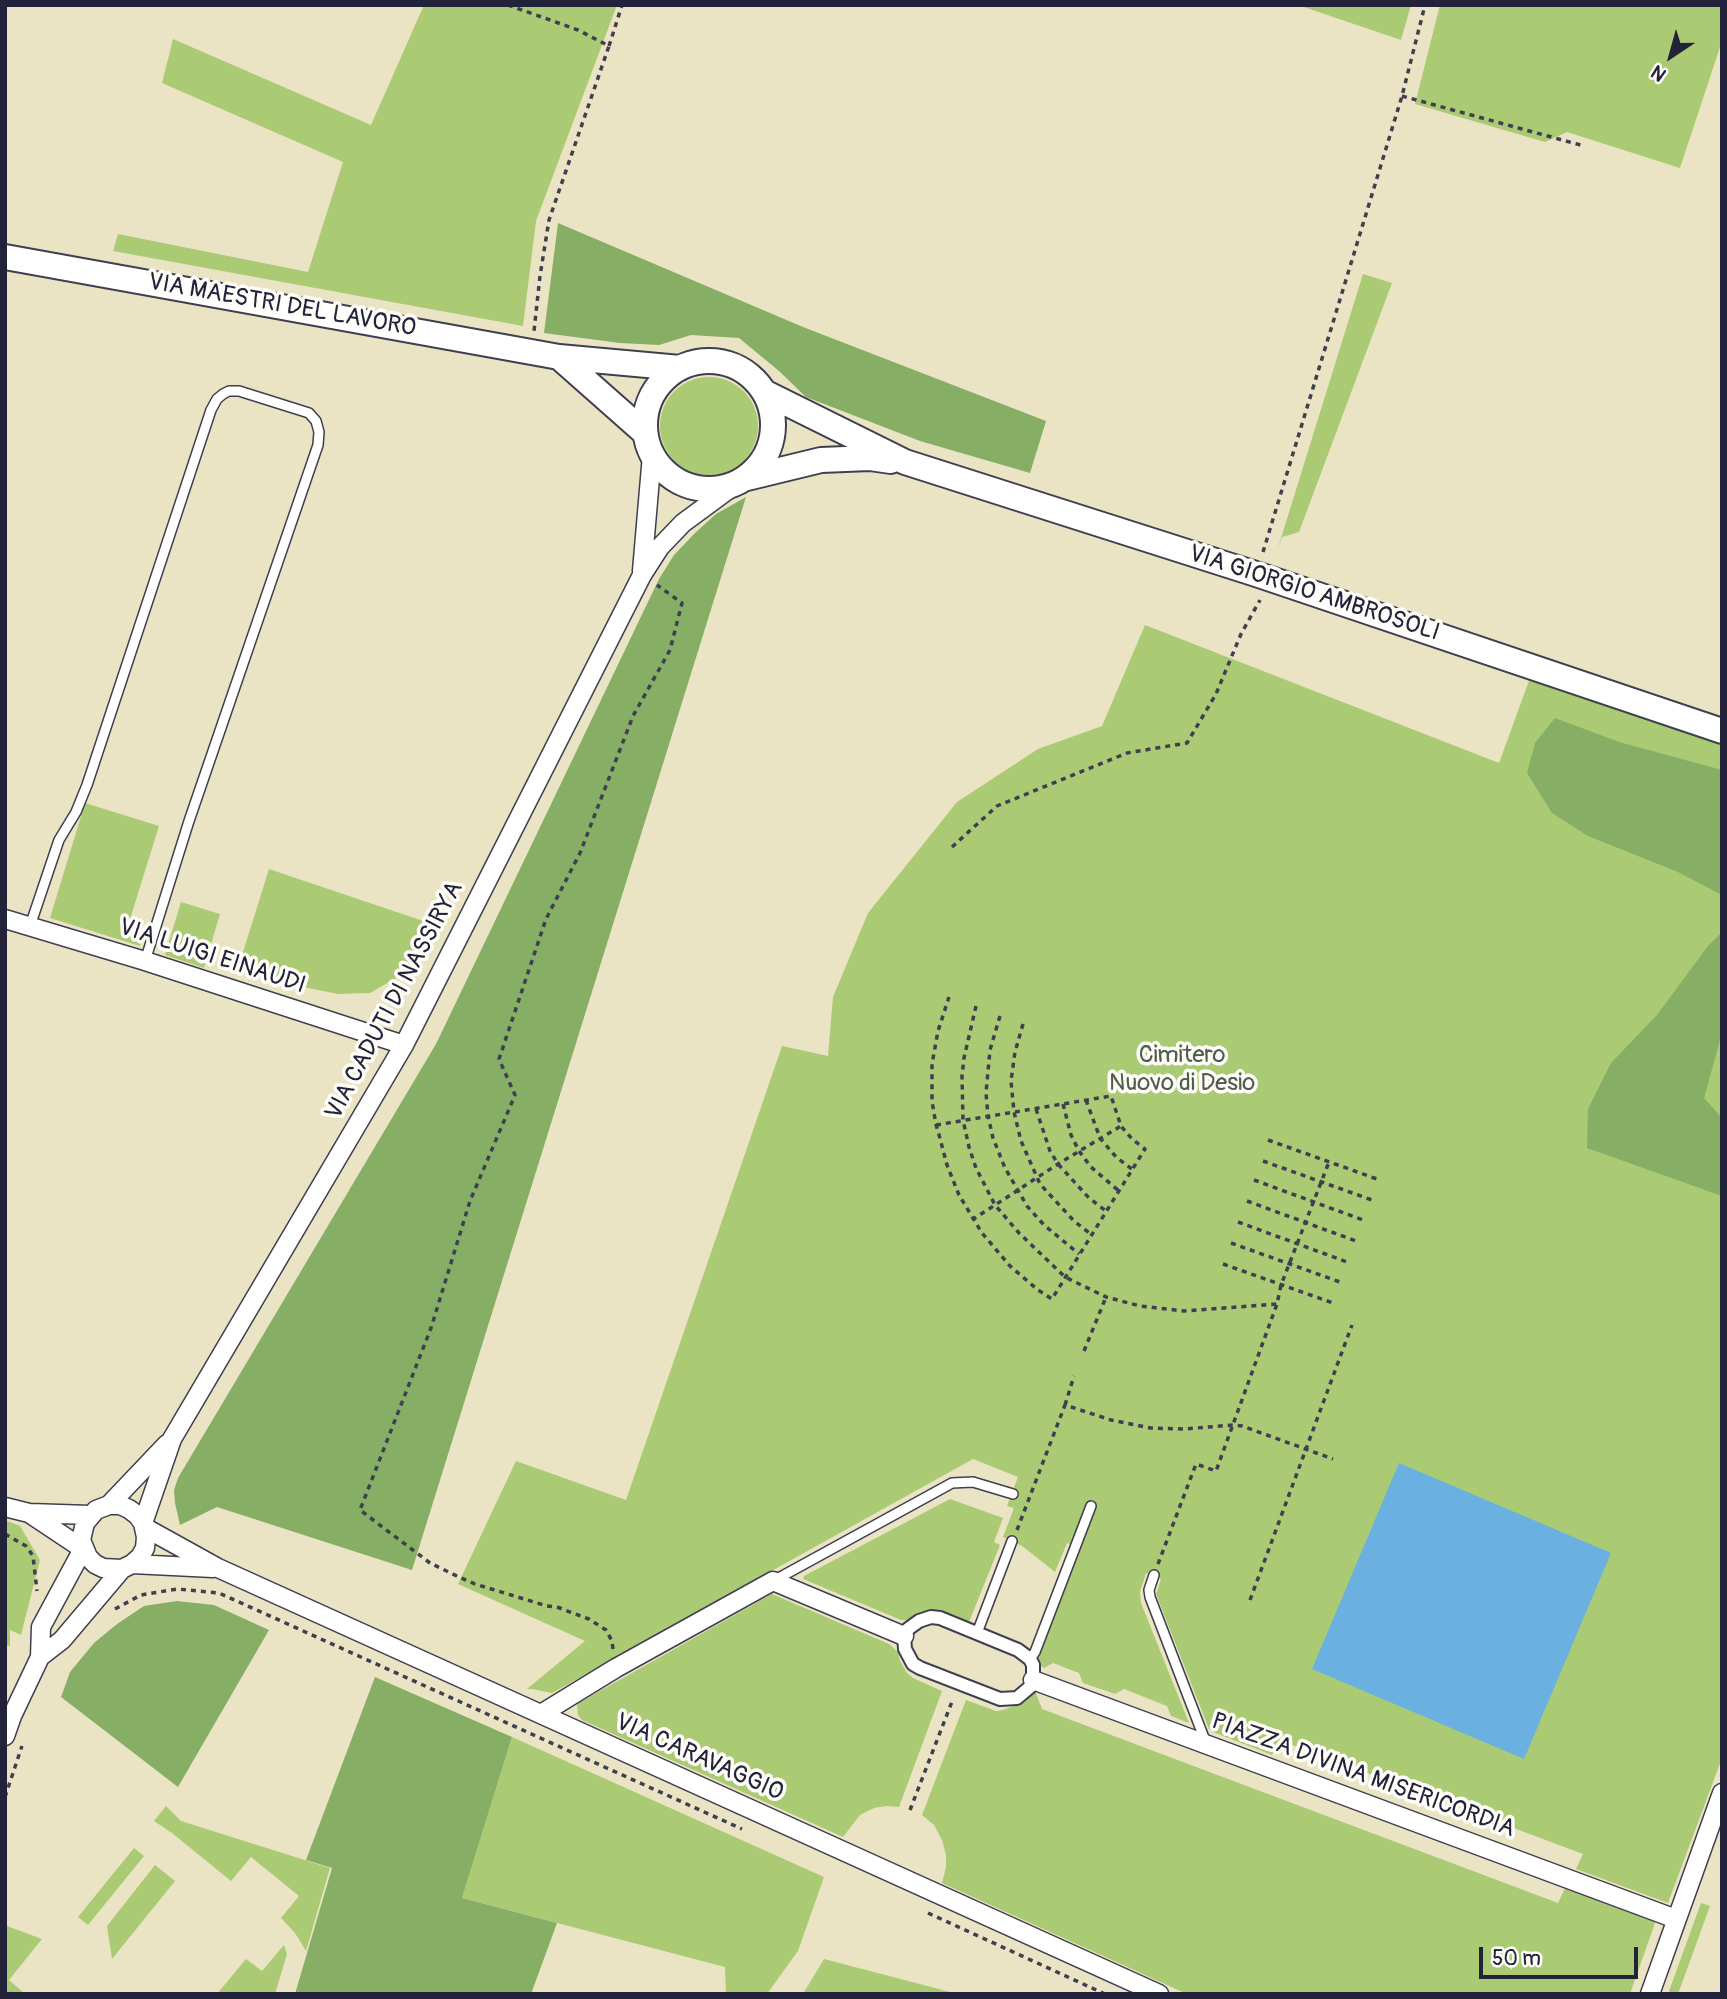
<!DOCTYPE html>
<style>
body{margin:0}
#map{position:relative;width:1727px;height:1999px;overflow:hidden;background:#ebe4c4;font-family:Pangolin,sans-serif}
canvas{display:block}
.frame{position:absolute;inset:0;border:7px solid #22223b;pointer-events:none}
.north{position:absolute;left:1636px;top:21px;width:70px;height:70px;-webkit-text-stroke:5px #fdfcf7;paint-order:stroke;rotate:216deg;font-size:19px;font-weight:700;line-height:28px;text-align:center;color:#22223b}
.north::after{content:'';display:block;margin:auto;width:24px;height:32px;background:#22223b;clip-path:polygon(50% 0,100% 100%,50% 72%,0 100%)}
.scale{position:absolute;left:1479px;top:1947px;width:159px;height:32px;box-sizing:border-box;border:4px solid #22223b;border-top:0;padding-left:9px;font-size:21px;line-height:24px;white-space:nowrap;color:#22223b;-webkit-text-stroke:5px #fdfcf7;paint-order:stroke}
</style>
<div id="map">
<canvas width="1727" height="1999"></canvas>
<div class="frame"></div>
<div class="north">N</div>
<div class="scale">50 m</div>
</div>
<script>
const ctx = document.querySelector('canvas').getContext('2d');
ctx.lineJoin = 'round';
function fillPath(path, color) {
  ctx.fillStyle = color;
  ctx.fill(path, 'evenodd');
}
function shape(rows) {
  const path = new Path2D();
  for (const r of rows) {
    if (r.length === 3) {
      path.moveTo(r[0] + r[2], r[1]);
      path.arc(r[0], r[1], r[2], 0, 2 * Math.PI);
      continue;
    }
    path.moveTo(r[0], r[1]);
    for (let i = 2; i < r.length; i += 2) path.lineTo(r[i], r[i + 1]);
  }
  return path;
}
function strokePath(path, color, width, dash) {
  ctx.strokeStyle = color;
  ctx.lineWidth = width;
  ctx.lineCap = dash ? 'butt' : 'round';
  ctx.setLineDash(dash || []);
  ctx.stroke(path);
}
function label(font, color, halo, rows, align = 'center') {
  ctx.font = font + ' Pangolin,sans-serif';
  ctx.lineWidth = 7;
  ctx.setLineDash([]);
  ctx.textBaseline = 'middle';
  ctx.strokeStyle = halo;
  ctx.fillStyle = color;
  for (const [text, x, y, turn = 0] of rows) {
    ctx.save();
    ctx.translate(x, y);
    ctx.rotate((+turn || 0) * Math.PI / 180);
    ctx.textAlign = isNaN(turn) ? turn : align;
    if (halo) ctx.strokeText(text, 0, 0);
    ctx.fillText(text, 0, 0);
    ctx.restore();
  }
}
const green = shape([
 [424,5,617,5,536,221,523,326,113,251,118,234,308,272,343,162,162,83,173,39,371,125],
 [1298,5,1411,5,1401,40],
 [1440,5,1722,5,1722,41,1680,168,1567,132,1545,142,1415,104],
 [1363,274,1392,283,1299,532,1282,537,1277,551],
 [709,426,49],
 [1145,625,1499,763,1530,678,1722,744,1722,1758,1668,1903,1576,1869,1583,1854,1279,1740,1272,1755,1213,1732,1209,1729,1156,1594,1161,1579,1154,1575,1146,1573,1140,1592,1141,1603,1189,1723,1171,1716,1167,1706,1124,1689,1115,1694,1083,1683,1079,1673,1053,1663,1044,1668,1036,1662,1080,1548,1067,1543,1055,1572,1022,1546,1003,1537,1014,1508,1007,1506,1018,1477,973,1459,552,1693,532,1689,527,1689,522,1693,585,1641,458,1584,516,1461,626,1500,782,1046,828,1056,833,997,868,913,957,802,1038,749,1102,726],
 [85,803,159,826,126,932,142,938,140,946,50,918],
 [269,869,441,927,423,954,403,974,370,993,338,994,298,986,238,968],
 [181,902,220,914,204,968,165,955],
 [950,1499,1003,1518,994,1542,1000,1545,969,1622,935,1611,926,1611,911,1620,901,1620,803,1579,804,1576],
 [5,1520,20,1526,40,1560,21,1635,10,1630,10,1646,5,1645],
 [772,1594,889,1644,898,1652,900,1661,907,1673,913,1678,942,1691,899,1807,886,1806,874,1808,860,1815,843,1837,582,1720,578,1715,577,1704],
 [1035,1691,1042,1709,1558,1903,1566,1886,1656,1920,1630,1994,1187,1994,942,1883,946,1867,946,1855,942,1840,934,1825,922,1815,966,1700,996,1711,1003,1710,1025,1702],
 [512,1737,824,1877,798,1951,767,1994,726,1994,725,1967,462,1898],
 [166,1806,181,1821,330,1868,306,1951,295,1933,281,1918,299,1896,251,1857,231,1881,172,1833,154,1821],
 [134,1848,144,1856,88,1925,78,1917],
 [155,1865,175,1881,112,1959,107,1926],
 [1701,1903,1710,1906,1678,1994,1668,1994],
 [7,1926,42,1939,9,1980,25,1994,5,1994,5,1932],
 [284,1945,287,1954,275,1994,217,1994,246,1959,262,1971],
 [824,1959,958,1994,803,1994]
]);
const forest = shape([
 [558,223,803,327,1046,421,1030,473,920,441,806,397,779,371,739,338,691,335,659,345,620,343,544,333],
 [746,497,412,1570,217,1507,180,1525,175,1503,174,1490,178,1478,436,1044,659,579,674,555,695,533,716,514],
 [1555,718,1619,742,1722,770,1722,895,1678,872,1588,836,1552,813,1527,773,1535,743],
 [1722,932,1722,1033,1704,1098,1722,1118,1722,1196,1587,1148,1588,1109,1611,1063,1657,1015,1708,946],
 [177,1601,214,1605,269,1630,178,1787,61,1697,70,1672,94,1643,117,1624,144,1606],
 [375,1677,512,1737,462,1898,557,1923,531,1994,295,1994,332,1868,306,1860]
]);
const water = shape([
 [1399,1463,1611,1553,1524,1759,1312,1669]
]);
const path = shape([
 [508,5,578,30,609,46,549,220,540,276,534,331],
 [609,46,622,5],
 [1402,96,1584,146],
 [1263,552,1402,96,1425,5],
 [952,847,997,806,1127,753,1187,743,1216,694,1241,634,1260,600],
 [976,1006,964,1058,962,1076,963,1120,969,1147,976,1168,995,1205,1019,1233,1065,1277,1106,1297,1140,1306,1184,1311,1277,1304],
 [1000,1016,990,1050,986,1093,988,1116,993,1138,1005,1168,1027,1206,1044,1225,1079,1254],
 [1023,1024,1015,1052,1011,1081,1014,1112,1021,1141,1040,1184,1074,1221,1092,1235],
 [1086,1100,1100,1138,1116,1157,1132,1169],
 [1063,1104,1071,1135,1079,1151,1091,1167,1119,1191],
 [1036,1109,1050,1151,1058,1164,1089,1198,1106,1211],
 [936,1125,1111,1096,1121,1126,1132,1139,1145,1149,1052,1299,1038,1290,1010,1266,982,1233,959,1195,947,1165,938,1131,936,1125,932,1101,932,1064,938,1031,949,997],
 [1268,1140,1377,1179],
 [1263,1161,1372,1200],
 [1254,1180,1363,1220],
 [1247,1201,1356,1241],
 [972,1220,1058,1164,1121,1126],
 [1238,1222,1347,1262],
 [1231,1243,1340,1282],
 [1223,1264,1333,1303],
 [1084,1351,1106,1297],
 [1065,1405,1074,1376],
 [1017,1530,1065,1405,1111,1420,1150,1428,1184,1429,1233,1425,1242,1426,1333,1459],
 [5,1534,26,1546,33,1556,37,1591],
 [1158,1564,1196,1464,1216,1471,1277,1304,1281,1285,1329,1162],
 [1250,1600,1352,1325],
 [115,1609,141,1595,177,1589,219,1593,742,1829],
 [613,1649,612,1641,606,1630,589,1619,557,1607,547,1606,475,1584,459,1577,430,1563,360,1510,431,1328,470,1201,515,1095,499,1059,546,919,580,853,633,716,670,650,682,603,657,585],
 [5,1797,22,1746],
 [910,1810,953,1699],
 [928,1913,1105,1994]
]);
const service = shape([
 [30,926,59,840,76,812,87,785,211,410,217,399,223,394,229,391,239,391,309,413,316,421,319,432,318,445,189,821,145,961],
 [1154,1575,1149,1590,1150,1597,1206,1743],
 [775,1580,952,1483,973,1482,1013,1494],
 [977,1633,1012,1541],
 [1030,1659,1035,1652,1091,1506]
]);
const pedestrian = shape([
 [931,1617,940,1618,1018,1650,1030,1659,1033,1665,1033,1680,1030,1687,1017,1698,1000,1699,920,1668,913,1664,905,1649,904,1636,908,1629,919,1621,931,1617]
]);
const minor = shape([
 [642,571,652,455],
 [5,919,145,961,404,1045],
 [109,1505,167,1444],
 [5,1507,29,1513,90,1515],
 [143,1523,172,1439,404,1045,642,575,660,547,683,523,736,484],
 [144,1527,218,1568,1159,1994],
 [132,1564,140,1557,145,1548,146,1537,143,1523,137,1515,129,1509,120,1505,109,1505,96,1510,85,1523,81,1540,88,1557,95,1564,103,1568,122,1569,132,1564,213,1568],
 [40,1657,62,1640,122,1569],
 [1033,1680,1676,1919],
 [541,1714,616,1668,773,1581,904,1636],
 [5,1736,12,1716,40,1657,41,1627,83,1549,29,1513],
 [1650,1994,1722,1793]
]);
const secondary = shape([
 [5,257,559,357,680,368],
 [559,357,645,433],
 [709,425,64],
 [764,392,905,462,1256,574,1722,731],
 [747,478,821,460,870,458,891,461]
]);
const streetNames = [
 ["VIA MAESTRI DEL LAVORO",282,306,10],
 ["VIA GIORGIO AMBROSOLI",1314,594,18],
 ["VIA LUIGI EINAUDI",212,957,18],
 ["VIA CADUTI DI NASSIRYA",395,1001,-62],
 ["VIA CARAVAGGIO",699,1758,24],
 ["PIAZZA DIVINA MISERICORDIA",1363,1776,20]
];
const parkNames = [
 ["Cimitero",1182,1056],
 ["Nuovo di Desio",1182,1084]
];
fillPath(green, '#aaca73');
fillPath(forest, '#87ae65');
fillPath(water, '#6ab1e1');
strokePath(service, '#403f50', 12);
strokePath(pedestrian, '#403f50', 16);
strokePath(minor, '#403f50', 21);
strokePath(secondary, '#403f50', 28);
strokePath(path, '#403f50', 3.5, [5, 5]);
strokePath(service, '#fff', 9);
strokePath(pedestrian, '#fff', 12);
strokePath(minor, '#fff', 18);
strokePath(secondary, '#fff', 24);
label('24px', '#22223b', '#fdfcf7', streetNames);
label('24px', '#525d4f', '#fdfcf7', parkNames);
</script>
